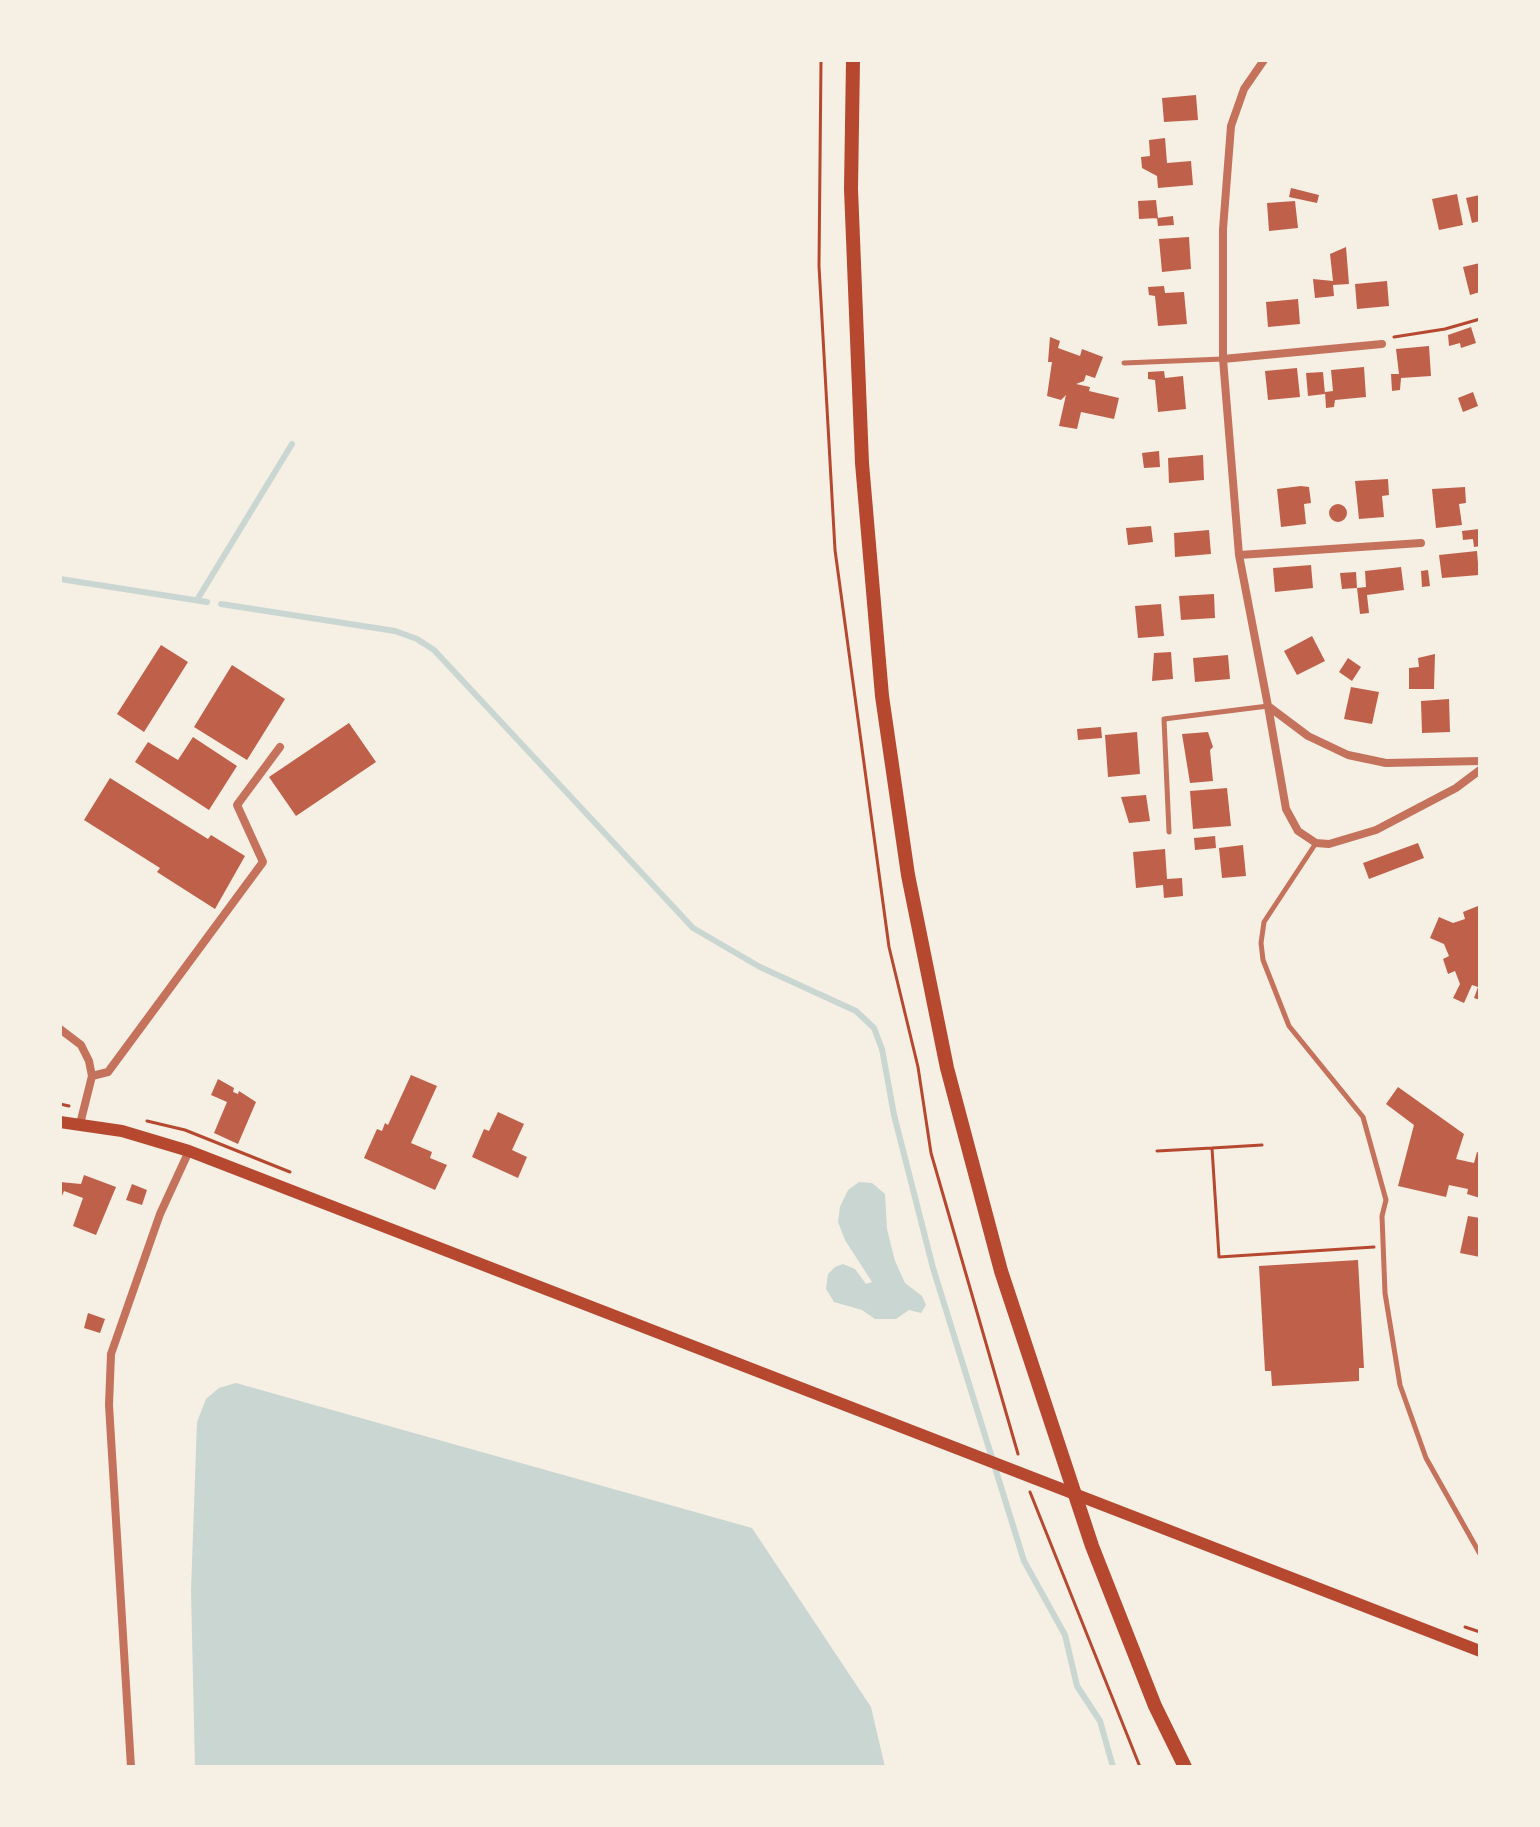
<!DOCTYPE html>
<style>
body{margin:0}
#map{position:relative;width:1540px;height:1827px;overflow:hidden;background:#f6efe4;font-family:"Roboto Condensed",sans-serif}
canvas{display:block}
.frame{position:absolute;inset:0;border:62px solid #f6efe4;pointer-events:none}
</style>
<div id="map">
<canvas width="1540" height="1827"></canvas>
<div class="frame"></div>
</div>
<script>
const ctx = document.querySelector('canvas').getContext('2d');
ctx.lineJoin = 'round';
function fillPath(path, color) {
  ctx.fillStyle = color;
  ctx.fill(path, 'evenodd');
}
function shape(rows) {
  const path = new Path2D();
  for (const r of rows) {
    if (r.length === 3) {
      path.moveTo(r[0] + r[2], r[1]);
      path.arc(r[0], r[1], r[2], 0, 2 * Math.PI);
      continue;
    }
    path.moveTo(r[0], r[1]);
    for (let i = 2; i < r.length; i += 2) path.lineTo(r[i], r[i + 1]);
  }
  return path;
}
function strokePath(path, color, width, dash) {
  ctx.strokeStyle = color;
  ctx.lineWidth = width;
  ctx.lineCap = dash ? 'butt' : 'round';
  ctx.setLineDash(dash || []);
  ctx.stroke(path);
}
const water = shape([
 [859,1182,872,1183,885,1194,887,1229,895,1261,905,1283,922,1296,926,1305,921,1313,909,1310,896,1319,875,1319,862,1310,834,1302,826,1289,828,1274,835,1267,843,1264,855,1269,866,1284,872,1282,845,1240,838,1222,840,1207,848,1190],
 [236,1383,752,1528,871,1707,885,1767,195,1767,191,1591,197,1422,206,1399,219,1388]
]);
const stream = shape([
 [60,579,207,602],
 [197,600,292,444],
 [221,604,395,631,417,639,434,650,693,928,760,967,856,1011,874,1028,882,1049,894,1115,933,1268,1024,1561,1065,1635,1077,1686,1100,1721,1113,1767]
]);
const building = shape([
 [1196,95,1198,120,1164,122,1162,98],
 [1165,138,1167,163,1191,161,1193,185,1158,188,1157,176,1142,168,1141,157,1150,156,1149,140],
 [1291,188,1319,195,1317,203,1289,197],
 [1457,194,1463,225,1439,230,1432,199],
 [1480,195,1480,221,1472,223,1466,198],
 [1156,200,1158,218,1139,219,1138,201],
 [1295,201,1298,228,1269,231,1267,203],
 [1173,216,1174,225,1158,226,1157,218],
 [1189,237,1191,269,1162,272,1159,239],
 [1346,247,1349,284,1333,285,1334,296,1315,298,1313,279,1333,281,1330,254],
 [1480,263,1480,292,1470,295,1463,267],
 [1387,281,1389,306,1357,309,1355,284],
 [1164,286,1165,293,1184,292,1187,324,1158,326,1155,296,1149,295,1148,287],
 [1298,299,1300,324,1268,327,1266,302],
 [1471,327,1476,343,1461,348,1460,343,1449,346,1448,335],
 [1050,337,1060,341,1058,348,1080,356,1082,349,1103,357,1095,378,1086,375,1084,381,1076,384,1090,387,1089,391,1119,398,1114,419,1081,412,1077,429,1059,426,1066,395,1061,400,1047,396,1052,362,1048,362],
 [1429,346,1431,376,1401,378,1400,390,1392,391,1391,374,1399,374,1396,349],
 [1364,367,1366,397,1335,400,1334,407,1326,408,1325,392,1333,391,1331,370],
 [1297,368,1300,397,1268,400,1265,371],
 [1164,371,1165,378,1183,376,1186,409,1158,412,1155,380,1148,379,1148,372],
 [1323,372,1325,394,1308,396,1306,373],
 [1473,392,1478,406,1463,412,1458,398],
 [1159,451,1160,467,1144,468,1142,453],
 [1203,455,1204,480,1169,483,1168,458],
 [1388,479,1389,495,1382,496,1384,517,1359,519,1355,481],
 [1301,486,1309,487,1311,503,1304,504,1306,524,1281,527,1277,489],
 [1465,487,1466,503,1459,504,1462,525,1436,528,1432,489],
 [1338,513,9],
 [1151,526,1153,542,1128,545,1126,528],
 [1479,529,1480,546,1474,547,1473,539,1463,540,1462,531],
 [1209,530,1211,554,1175,557,1174,533],
 [1477,551,1479,575,1442,578,1439,555],
 [1311,565,1313,588,1275,592,1273,568],
 [1401,567,1404,590,1367,595,1369,613,1360,614,1357,588,1342,589,1340,573,1356,572,1357,588,1366,587,1365,571],
 [1428,570,1430,586,1422,587,1421,571],
 [1214,594,1215,618,1181,620,1179,596],
 [1161,604,1164,636,1138,638,1135,606],
 [1312,636,1325,661,1297,675,1284,651],
 [161,645,188,662,144,732,117,714],
 [1171,652,1173,679,1152,681,1154,653],
 [1435,654,1434,689,1409,689,1409,668,1419,667,1418,658],
 [1228,655,1230,679,1195,682,1193,658],
 [1348,658,1361,667,1352,681,1339,672],
 [232,665,285,699,247,760,194,727],
 [1351,687,1379,692,1372,724,1344,719],
 [1449,699,1450,732,1422,733,1421,701],
 [349,723,376,762,296,816,269,777],
 [1101,727,1102,738,1078,740,1077,729],
 [1137,732,1140,774,1108,777,1105,735],
 [1208,732,1213,747,1210,750,1213,781,1190,783,1182,734],
 [193,737,237,766,209,810,135,762,148,742,178,760],
 [110,778,208,839,211,835,245,856,215,909,157,872,160,868,84,820],
 [1227,788,1231,826,1193,829,1190,791],
 [1146,795,1150,821,1129,823,1121,797],
 [1215,836,1216,848,1195,850,1194,838],
 [1418,843,1424,858,1369,879,1363,863],
 [1243,845,1246,876,1222,878,1219,848],
 [1165,849,1167,879,1182,878,1183,896,1164,898,1163,885,1136,888,1133,852],
 [1478,906,1480,1000,1474,998,1478,987,1472,985,1464,1003,1453,998,1460,984,1455,971,1448,974,1443,959,1449,956,1444,944,1430,938,1439,917,1453,923,1465,919,1463,912],
 [411,1075,437,1086,411,1143,432,1152,430,1158,447,1165,435,1190,364,1158,377,1129,382,1131,385,1123,388,1125],
 [218,1079,234,1088,233,1092,238,1094,239,1091,256,1102,238,1144,214,1133,227,1102,211,1095],
 [1398,1087,1464,1134,1456,1159,1474,1163,1477,1152,1480,1153,1480,1198,1467,1194,1468,1189,1449,1185,1446,1197,1398,1186,1414,1125,1386,1104],
 [498,1112,524,1124,512,1150,527,1157,518,1178,472,1157,484,1129,489,1131],
 [84,1175,116,1187,96,1235,73,1226,83,1198,64,1191,60,1201,60,1182,81,1184],
 [132,1184,147,1190,142,1205,126,1200],
 [1468,1216,1480,1218,1480,1257,1460,1253],
 [1358,1260,1364,1368,1359,1368,1359,1381,1272,1386,1271,1371,1265,1371,1259,1266],
 [88,1313,105,1319,100,1333,84,1328]
]);
const path = shape([
 [821,60,819,266,835,550,889,947,918,1067,931,1153,1018,1454],
 [1394,337,1445,329,1480,319],
 [60,1104,69,1106],
 [147,1121,185,1130,290,1172],
 [1212,1148,1262,1145],
 [1157,1151,1212,1148,1219,1257,1374,1247],
 [1030,1492,1140,1767],
 [1465,1627,1480,1632]
]);
const service = shape([
 [1124,363,1223,359],
 [1169,832,1164,719,1268,706],
 [1316,843,1264,922,1261,943,1263,960,1289,1026,1363,1117,1386,1200,1382,1216,1385,1293,1400,1385,1426,1458,1480,1554]
]);
const minor = shape([
 [1264,60,1244,89,1231,126,1223,229,1223,359,1239,555,1268,706,1308,736,1348,755,1386,763,1480,761],
 [1223,359,1382,344],
 [1239,555,1421,543],
 [1268,706,1286,809,1298,831,1316,843,1329,844,1376,830,1456,788,1480,770],
 [60,1029,81,1045,89,1061,92,1076,80,1124],
 [92,1076,108,1072,263,862,237,805,280,747],
 [131,1767,109,1405,111,1354,160,1214,189,1151]
]);
const secondary = shape([
 [60,1122,122,1131,189,1151,1480,1651]
]);
const primary = shape([
 [853,60,851,189,862,463,882,696,908,875,947,1068,1001,1271,1092,1546,1155,1706,1185,1767]
]);
fillPath(water, '#c9d6d2');
strokePath(stream, '#c9d6d2', 6);
fillPath(building, '#bf614a');
strokePath(path, '#b5482f', 3);
strokePath(service, '#c5725c', 5);
strokePath(minor, '#c5725c', 8);
strokePath(secondary, '#b5482f', 12);
strokePath(primary, '#b5482f', 14);
</script>
